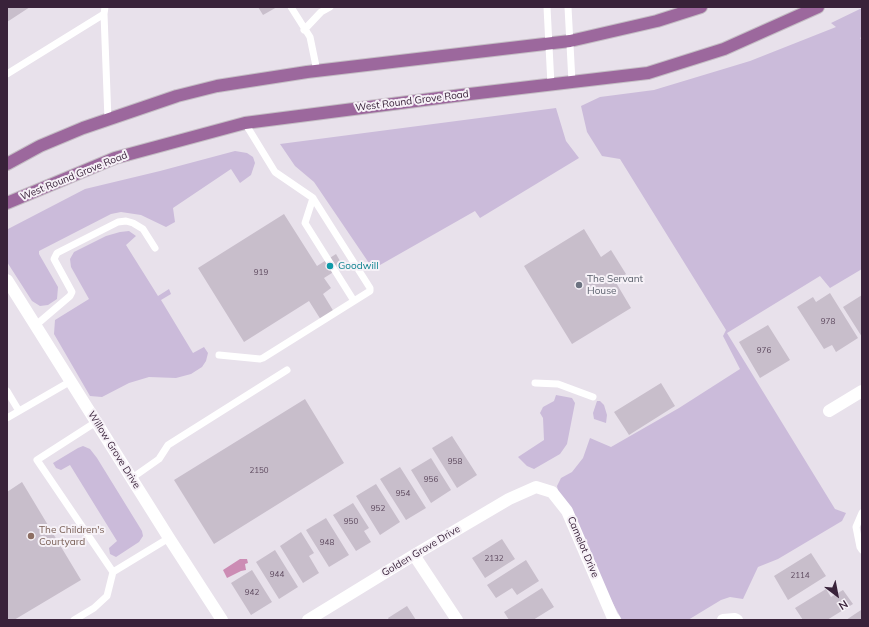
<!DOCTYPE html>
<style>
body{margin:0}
#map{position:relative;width:869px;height:627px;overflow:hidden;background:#e8e1eb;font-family:Mulish,sans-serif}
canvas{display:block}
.frame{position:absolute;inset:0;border:8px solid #39223a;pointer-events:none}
.north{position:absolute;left:817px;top:575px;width:40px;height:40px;-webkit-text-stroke:3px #f6f1f7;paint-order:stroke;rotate:148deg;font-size:11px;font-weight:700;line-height:16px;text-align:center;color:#39223a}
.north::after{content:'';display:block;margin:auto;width:14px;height:18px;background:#39223a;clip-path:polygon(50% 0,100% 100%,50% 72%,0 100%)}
</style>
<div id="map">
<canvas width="869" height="627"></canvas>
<div class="frame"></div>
<div class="north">N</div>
</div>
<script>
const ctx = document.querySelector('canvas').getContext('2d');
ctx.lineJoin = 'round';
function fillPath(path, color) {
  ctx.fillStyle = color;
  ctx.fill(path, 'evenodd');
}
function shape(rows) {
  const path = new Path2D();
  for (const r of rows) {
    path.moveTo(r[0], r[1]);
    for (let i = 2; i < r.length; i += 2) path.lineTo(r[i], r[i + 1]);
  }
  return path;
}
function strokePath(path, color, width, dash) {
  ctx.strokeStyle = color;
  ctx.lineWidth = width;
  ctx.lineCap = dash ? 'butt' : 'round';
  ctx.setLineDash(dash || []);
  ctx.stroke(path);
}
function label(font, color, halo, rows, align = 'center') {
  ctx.font = font + ' Mulish,sans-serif';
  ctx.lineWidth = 4;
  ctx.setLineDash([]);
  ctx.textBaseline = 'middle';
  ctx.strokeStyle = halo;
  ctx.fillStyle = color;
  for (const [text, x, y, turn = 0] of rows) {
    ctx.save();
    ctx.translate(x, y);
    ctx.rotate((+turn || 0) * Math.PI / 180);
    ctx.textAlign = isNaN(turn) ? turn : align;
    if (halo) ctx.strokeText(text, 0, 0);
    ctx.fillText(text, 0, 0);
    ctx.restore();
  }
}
const green = shape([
 [862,8,862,37,860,38,862,40,862,269,830,288,820,276,727,333,835,509,846,513,842,521,778,559,758,567,743,599,730,597,721,600,688,620,622,620,606,591,559,495,557,486,561,478,572,472,583,458,590,438,611,447,679,408,740,369,723,336,726,330,620,159,602,156,587,132,581,106,600,97,654,90,750,61,836,27,831,23],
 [556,108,566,141,579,158,480,218,475,211,373,269,314,182,295,166,280,144],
 [235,151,247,153,253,157,255,163,251,175,240,183,231,169,173,208,175,222,166,227,141,215,121,212,111,214,39,251,39,254,58,287,57,299,48,305,40,306,32,301,7,262,7,231,8,229,85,189,160,171],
 [129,231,136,236,126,245,158,296,169,289,171,294,161,300,193,353,204,347,208,353,206,361,202,367,191,374,176,378,149,377,129,383,102,397,90,396,54,334,55,320,89,299,71,267,70,259,74,252,106,236,120,232],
 [556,395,572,398,575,403,567,444,560,454,534,469,527,466,518,457,544,440,543,418,540,413,543,407,554,401],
 [597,401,600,401,604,405,607,415,606,423,594,419,593,413],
 [83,446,90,449,97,458,142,531,143,536,139,542,116,557,110,554,109,548,117,541,70,465,61,470,56,468,53,463,78,448]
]);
const water = shape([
 [240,559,247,559,248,563,245,564,246,570,241,571,227,578,223,570]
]);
const building = shape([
 [7,7,30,7,7,22],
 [258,7,277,7,263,15],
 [284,214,317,266,336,254,343,266,324,278,331,288,323,294,334,312,321,320,309,301,244,342,198,268],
 [584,229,601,257,611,250,626,274,615,281,631,308,572,344,524,266],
 [830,293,858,338,836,352,832,345,824,349,797,307,813,297,816,302],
 [862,295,862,337,843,307],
 [768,325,790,360,760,378,739,342],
 [661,383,675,406,629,435,614,412],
 [305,399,344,463,214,544,174,480],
 [452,436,477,475,457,488,432,448],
 [431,458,451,490,431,503,411,470],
 [400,467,426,508,406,520,380,479],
 [22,482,81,580,14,620,7,620,7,492],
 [376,484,400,522,380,535,356,496],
 [353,503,369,528,364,531,371,542,356,551,333,515],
 [326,518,349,555,329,567,306,530],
 [301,532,314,553,309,556,319,573,303,583,280,546],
 [502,539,515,559,485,578,472,558],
 [275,550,298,587,279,599,256,562],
 [811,553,826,576,788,600,774,576],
 [526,560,539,581,517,595,512,588,496,598,487,585],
 [252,570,272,602,251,615,231,583],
 [542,588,554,607,533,620,509,620,504,612],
 [826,589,831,597,843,590,853,604,827,620,803,620,795,608],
 [407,606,416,620,389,620,388,618],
 [861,610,862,620,846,620]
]);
const lane = shape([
 [291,7,310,37,317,71],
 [547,7,551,85],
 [568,7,572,82],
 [104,14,108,120],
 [304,30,321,12,330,7],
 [7,74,104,14,105,7],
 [313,198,305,223,354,301],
 [36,325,70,296,72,292,54,259,57,253,118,222,126,221,133,223,143,229,155,248],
 [219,355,260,359,263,358,370,291,370,288,313,198,275,172,245,123],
 [535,383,558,384,593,397],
 [7,391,19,411],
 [7,418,71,381],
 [96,422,37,460,113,572],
 [132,478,159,459,168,445,287,370],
 [862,513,856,527,860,547,862,550],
 [74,620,94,608,107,596,113,572,169,538]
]);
const street = shape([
 [7,280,169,538,222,620],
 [829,411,862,391],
 [414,555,457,620],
 [308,620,414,555,509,499,536,487,552,492,567,511,612,616,615,620],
 [723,620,735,619,737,620]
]);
const primary = shape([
 [7,164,40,146,83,128,177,96,217,86,307,72,570,41,657,21,701,7],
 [7,203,115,158,245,123,470,94,648,73,724,49,818,7]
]);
const markers = [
 [330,266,4,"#0f9aa8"],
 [579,285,4,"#6b7280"],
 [31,536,4,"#8d6e63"]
];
const numberNames = [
 ["919",261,273],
 ["978",828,322],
 ["976",764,351],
 ["958",455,462],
 ["2150",259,471],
 ["956",431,480],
 ["954",403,494],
 ["952",378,509],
 ["950",351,522],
 ["948",327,543],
 ["2132",494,559],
 ["944",277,575],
 ["2114",800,576],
 ["942",252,593]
];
const streetNames = [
 ["West Round Grove Road",412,101,-7],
 ["West Round Grove Road",74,176,-22],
 ["Willow Grove Drive",114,450,58],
 ["Camelot Drive",583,547,67],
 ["Golden Grove Drive",421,551,-31]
];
const cultureNames = [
 ["Goodwill",338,266]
];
const worshipNames = [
 ["The Servant",587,279],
 ["House",587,291]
];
const educationNames = [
 ["The Children's",39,530],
 ["Courtyard",39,542]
];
fillPath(green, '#cbbbda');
fillPath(water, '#cc8cb4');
fillPath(building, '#c8becb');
strokePath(primary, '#c4bdc4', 14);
strokePath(lane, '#fff', 7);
strokePath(street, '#fff', 12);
strokePath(primary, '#9c689d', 12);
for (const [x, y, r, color] of markers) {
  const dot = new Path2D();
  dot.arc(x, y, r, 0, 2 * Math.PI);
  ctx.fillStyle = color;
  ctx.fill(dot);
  strokePath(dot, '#f6f1f7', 1.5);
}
label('8px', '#5d495e', null, numberNames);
label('10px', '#39223a', '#f6f1f7', streetNames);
label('10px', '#0d838f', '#f6f1f7', cultureNames, 'left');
label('10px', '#5b616d', '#f6f1f7', worshipNames, 'left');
label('10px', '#785e54', '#f6f1f7', educationNames, 'left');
</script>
